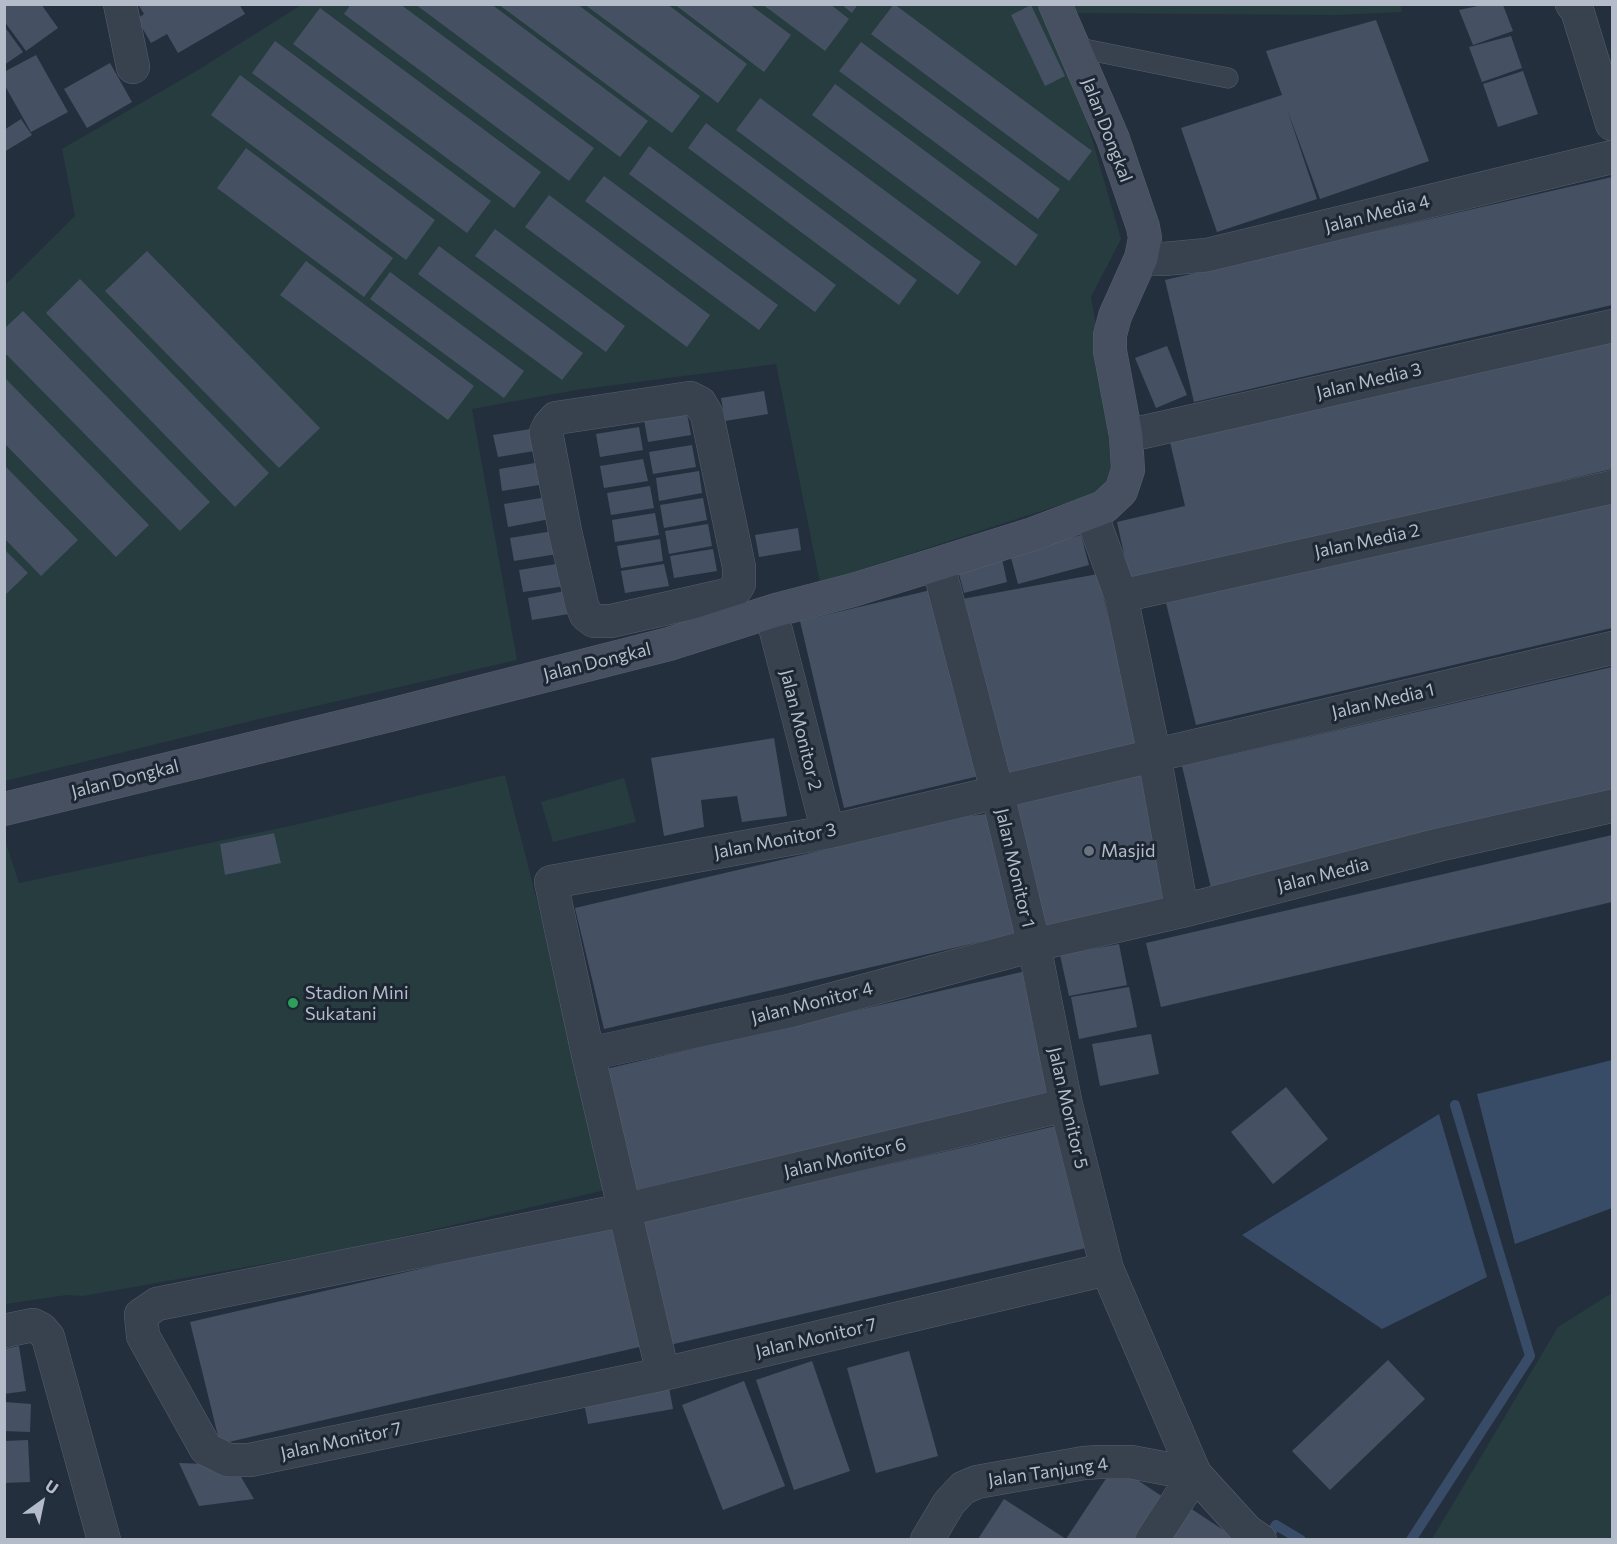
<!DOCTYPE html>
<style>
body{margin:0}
#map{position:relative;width:1617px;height:1544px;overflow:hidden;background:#242f3e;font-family:Commissioner,sans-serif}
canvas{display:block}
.frame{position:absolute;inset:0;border:6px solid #b4bcc9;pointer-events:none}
.north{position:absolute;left:12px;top:1472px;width:60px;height:60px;-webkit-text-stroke:4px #1d2633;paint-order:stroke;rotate:33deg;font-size:16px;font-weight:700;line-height:24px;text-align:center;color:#b4bcc9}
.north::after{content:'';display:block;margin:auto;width:21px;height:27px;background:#b4bcc9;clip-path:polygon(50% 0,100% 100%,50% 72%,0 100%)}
</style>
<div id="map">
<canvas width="1617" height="1544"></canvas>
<div class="frame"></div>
<div class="north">U</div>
</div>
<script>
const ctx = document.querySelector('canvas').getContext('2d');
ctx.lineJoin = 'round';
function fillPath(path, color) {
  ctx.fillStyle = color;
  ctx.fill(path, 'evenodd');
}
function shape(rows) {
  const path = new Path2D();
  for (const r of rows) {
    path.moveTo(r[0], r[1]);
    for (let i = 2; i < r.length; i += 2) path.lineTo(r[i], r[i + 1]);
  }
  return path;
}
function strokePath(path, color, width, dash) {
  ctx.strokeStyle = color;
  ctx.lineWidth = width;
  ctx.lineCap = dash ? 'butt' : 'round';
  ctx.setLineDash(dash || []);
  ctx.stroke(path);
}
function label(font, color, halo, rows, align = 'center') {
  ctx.font = font + ' Commissioner,sans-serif';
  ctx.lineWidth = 6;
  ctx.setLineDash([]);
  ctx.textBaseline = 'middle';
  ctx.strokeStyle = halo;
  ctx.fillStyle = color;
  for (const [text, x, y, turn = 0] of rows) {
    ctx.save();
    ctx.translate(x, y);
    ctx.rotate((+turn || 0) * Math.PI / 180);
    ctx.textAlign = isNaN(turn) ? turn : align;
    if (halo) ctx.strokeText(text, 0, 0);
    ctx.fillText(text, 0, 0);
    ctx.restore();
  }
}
const green = shape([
 [1400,4,1402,12,1337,15,1068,13,1065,5],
 [301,5,1037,5,1083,108,1121,239,1091,297,1119,454,1100,492,820,583,776,364,576,390,472,409,517,660,255,720,5,781,5,285,75,216,62,149,198,70],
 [505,775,610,1189,353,1248,83,1296,67,1295,5,1304,4,837,19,883,290,826],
 [273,833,281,862,226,875,220,844],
 [624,778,636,822,553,842,541,802],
 [1612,1293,1612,1539,1432,1539,1558,1327]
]);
const water = shape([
 [1612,1060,1612,1208,1515,1244,1477,1094],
 [1439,1114,1487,1277,1382,1329,1242,1235]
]);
const stream = shape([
 [1266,1540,1276,1525,1301,1540],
 [1411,1540,1530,1356,1455,1105]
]);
const building = shape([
 [4,4,41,4,58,28,26,51,4,21],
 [138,4,239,4,245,14,178,53,167,34,151,43,137,19,144,14],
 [351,4,400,4,594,148,569,181,344,14],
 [415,4,491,4,648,121,620,157],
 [498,4,577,4,700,96,672,133],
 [584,4,667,4,747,64,718,103],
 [674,4,749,4,791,35,764,72],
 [762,4,830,4,849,19,825,51],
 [841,4,858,4,852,13],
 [894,4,1092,151,1069,181,871,34],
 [1031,5,1065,76,1045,86,1011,15],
 [1483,5,1503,5,1513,31,1473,45,1459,10],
 [320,8,541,172,514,208,293,44],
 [1376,20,1429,161,1320,199,1287,109,1317,199,1217,232,1181,128,1282,95,1266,51],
 [4,26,23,52,4,65],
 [1511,36,1522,68,1482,82,1469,47],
 [275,41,491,201,467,233,252,73],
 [861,42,1060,189,1038,219,839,71],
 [36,55,68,112,31,132,4,84,4,72],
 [110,63,132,102,87,128,64,89],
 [1523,71,1538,114,1498,127,1483,84],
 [240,75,435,220,406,260,211,115],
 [835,84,1038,235,1016,266,812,115],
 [760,98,981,262,958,295,736,130],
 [21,119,32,135,4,152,4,130],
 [706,123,917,280,899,305,688,148],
 [649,146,836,285,815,312,629,174],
 [246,148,393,258,364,297,217,188],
 [604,176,778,305,759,330,585,201],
 [1612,177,1612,305,1194,402,1165,280],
 [549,195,710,315,687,347,525,227],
 [495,229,625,326,606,352,475,256],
 [439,246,583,353,562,380,418,274],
 [147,251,320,428,279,468,105,291],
 [306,261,474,386,448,420,280,295],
 [390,272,524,371,504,398,370,299],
 [80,279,269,473,235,507,46,313],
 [23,311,210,502,180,531,4,352,4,329],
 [1612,340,1612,469,1130,581,1117,522,1185,506,1170,442],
 [1167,346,1187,395,1156,408,1135,358],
 [4,377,149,525,116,557,4,443],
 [764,391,768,414,725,421,721,398],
 [687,413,691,435,648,442,644,420],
 [639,427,643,450,600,457,596,434],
 [537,428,540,450,498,457,493,435],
 [692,445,696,467,653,474,649,452],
 [643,459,648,481,604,488,600,466],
 [541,462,545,484,502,491,499,469],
 [4,465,78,540,41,576,4,538],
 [699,471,702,493,659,501,656,478],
 [650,486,654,508,611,515,607,493],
 [547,497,550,519,508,527,504,504],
 [703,498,707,520,664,528,660,505],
 [1612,500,1612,628,1196,725,1166,603],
 [655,513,659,535,615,542,612,520],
 [708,524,712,546,669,554,665,531],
 [798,528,801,550,759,557,755,535],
 [553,531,557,554,514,561,510,538],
 [1081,535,1089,565,1018,584,1010,554],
 [660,539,663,561,621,568,617,546],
 [4,549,28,573,4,596],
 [713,549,717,571,674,578,670,556],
 [1002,559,1007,582,964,593,958,570],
 [562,563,566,586,523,592,519,570],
 [664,564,669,586,625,593,621,571],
 [1098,574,1138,744,1003,776,962,599],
 [935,589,979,776,844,808,800,621],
 [571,590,575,613,532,620,528,598],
 [1612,667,1612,795,1211,888,1182,766],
 [774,738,787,816,742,822,737,796,701,800,704,827,664,836,651,758],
 [1141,769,1169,904,1040,932,1006,799],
 [996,813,1024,930,997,938,604,1029,575,908,969,816],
 [274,833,281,863,225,875,220,844],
 [1612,835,1612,902,1161,1007,1146,943],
 [1119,944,1127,985,1069,996,1060,955],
 [1026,971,1055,1093,626,1192,597,1071],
 [1129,987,1137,1027,1079,1039,1071,997],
 [1151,1034,1159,1074,1100,1086,1092,1044],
 [1286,1087,1328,1139,1273,1184,1231,1132],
 [1060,1125,1090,1247,661,1347,632,1224],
 [619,1223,648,1345,220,1444,190,1322],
 [19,1346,26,1391,4,1394,4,1349],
 [909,1351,938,1456,876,1473,847,1368],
 [1388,1360,1425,1399,1330,1490,1292,1451],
 [812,1361,850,1471,794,1490,756,1380],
 [744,1381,785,1486,723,1510,682,1405],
 [668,1382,673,1409,588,1424,583,1397],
 [4,1402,31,1404,30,1432,4,1431],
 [28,1440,30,1482,4,1483,4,1441],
 [179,1463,234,1465,254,1499,199,1506],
 [1115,1465,1169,1501,1144,1539,1066,1539],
 [1004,1499,1066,1539,978,1539],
 [1187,1506,1237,1539,1165,1539]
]);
const lane = shape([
 [1074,47,1228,78]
]);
const street = shape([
 [120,4,133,67],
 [1572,4,1577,10,1612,124],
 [1141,258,1164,259,1207,255,1612,157],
 [690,398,700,403,707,415,739,567,739,584,735,590,726,595,611,621,594,621,586,615,582,605,565,531,546,432,549,426,556,418,690,398],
 [1126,436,1612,326],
 [1096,527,1121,596,1154,754,1182,911],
 [942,580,997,791,1034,945,1066,1105,1107,1269,1195,1474,1247,1531,1260,1540],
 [1121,596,1612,487],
 [775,627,828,832],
 [588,1054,793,1010,1034,945,1182,911,1438,845,1612,806],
 [1066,1105,624,1210,157,1304,141,1315,143,1336,206,1449,228,1460,250,1460,663,1374,1107,1269],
 [4,1331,33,1325,41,1329,48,1337,104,1540],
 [663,1374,588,1054,551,882,828,832,1612,648],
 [927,1540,949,1503,963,1488,977,1482,1084,1463,1099,1462,1131,1462,1195,1474],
 [1152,1540,1195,1474]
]);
const secondary = shape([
 [4,809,390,715,669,644,776,610,853,590,937,564,1033,534,1104,507,1121,491,1128,470,1126,436,1110,351,1110,335,1115,316,1141,258,1145,238,1143,227,1113,139,1055,4]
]);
const markers = [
 [1089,851,6,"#6b7280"],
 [293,1003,6,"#2e9e5b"]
];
const streetNames = [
 ["Jalan Dongkal",1107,130,69],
 ["Jalan Media 4",1377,214,-14],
 ["Jalan Media 3",1369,381,-13],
 ["Jalan Media 2",1367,541,-12],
 ["Jalan Dongkal",597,662,-14],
 ["Jalan Media 1",1383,701,-13],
 ["Jalan Monitor 2",801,730,76],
 ["Jalan Dongkal",125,779,-14],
 ["Jalan Monitor 3",775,841,-11],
 ["Jalan Monitor 1",1015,868,77],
 ["Jalan Media",1323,875,-14],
 ["Jalan Monitor 4",812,1003,-14],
 ["Jalan Monitor 5",1068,1108,77],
 ["Jalan Monitor 6",845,1158,-13],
 ["Jalan Monitor 7",816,1338,-13],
 ["Jalan Monitor 7",341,1441,-12],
 ["Jalan Tanjung 4",1048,1472,-8]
];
const poiNames = [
 ["Masjid",1101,851],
 ["Stadion Mini",305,993],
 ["Sukatani",305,1014]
];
fillPath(green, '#263c3f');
fillPath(water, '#394c67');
strokePath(stream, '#394c67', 10);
fillPath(building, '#455162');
strokePath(lane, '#565f6c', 21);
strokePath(street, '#565f6c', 34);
strokePath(secondary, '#565f6c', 34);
strokePath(lane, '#38414e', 20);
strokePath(street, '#38414e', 33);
strokePath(secondary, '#465061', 33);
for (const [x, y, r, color] of markers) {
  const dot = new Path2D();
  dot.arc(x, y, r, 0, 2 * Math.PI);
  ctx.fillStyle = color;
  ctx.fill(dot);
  strokePath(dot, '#1d2633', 2);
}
label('18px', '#b4bcc9', '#1d2633', streetNames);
label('18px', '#b4bcc9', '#1d2633', poiNames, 'left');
</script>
